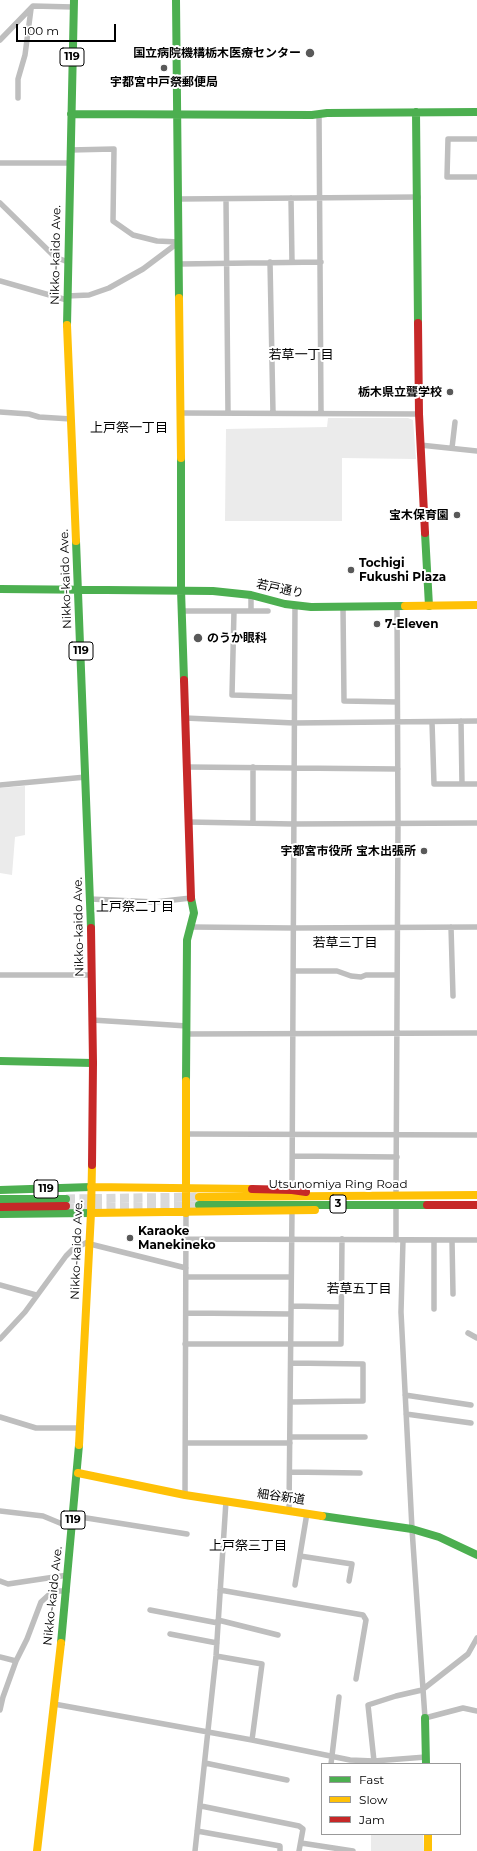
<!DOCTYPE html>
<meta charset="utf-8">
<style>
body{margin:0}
#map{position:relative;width:477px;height:1851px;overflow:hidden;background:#fff;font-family:Montserrat,sans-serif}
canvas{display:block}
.legend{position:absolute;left:321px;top:1763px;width:140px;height:72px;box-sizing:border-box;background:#fff;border:1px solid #999;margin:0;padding:5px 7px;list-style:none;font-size:12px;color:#000}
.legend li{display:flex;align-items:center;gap:8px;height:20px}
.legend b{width:20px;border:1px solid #999}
.scale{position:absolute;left:16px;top:24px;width:100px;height:18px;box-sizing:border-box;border:2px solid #000;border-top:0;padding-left:5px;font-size:12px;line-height:14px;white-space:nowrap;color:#000;-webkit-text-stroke:3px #fff;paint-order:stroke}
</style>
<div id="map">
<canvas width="477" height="1851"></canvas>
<ul class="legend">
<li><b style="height:5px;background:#4caf50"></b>Fast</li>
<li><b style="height:5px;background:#ffc107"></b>Slow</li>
<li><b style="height:5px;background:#c62828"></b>Jam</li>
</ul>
<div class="scale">100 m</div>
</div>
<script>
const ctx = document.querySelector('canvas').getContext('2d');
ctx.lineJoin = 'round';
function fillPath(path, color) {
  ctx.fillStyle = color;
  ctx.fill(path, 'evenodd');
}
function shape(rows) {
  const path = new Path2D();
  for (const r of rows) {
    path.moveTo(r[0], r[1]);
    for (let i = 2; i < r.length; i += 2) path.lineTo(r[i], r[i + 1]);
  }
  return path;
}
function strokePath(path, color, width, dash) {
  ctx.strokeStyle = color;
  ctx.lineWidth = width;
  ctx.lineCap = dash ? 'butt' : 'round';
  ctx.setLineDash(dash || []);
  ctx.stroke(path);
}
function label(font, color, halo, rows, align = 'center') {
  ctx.font = font + ' Montserrat,"Noto Sans JP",sans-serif';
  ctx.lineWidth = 4;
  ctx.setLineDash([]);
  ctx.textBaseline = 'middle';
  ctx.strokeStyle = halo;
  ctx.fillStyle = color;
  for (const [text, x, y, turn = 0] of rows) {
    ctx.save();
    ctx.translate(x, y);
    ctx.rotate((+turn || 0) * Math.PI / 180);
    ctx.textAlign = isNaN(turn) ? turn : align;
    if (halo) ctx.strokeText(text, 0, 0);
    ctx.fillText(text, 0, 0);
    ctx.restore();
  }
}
const green = shape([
 [328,418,408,418,413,420,416,459,342,458,342,521,225,521,226,429,327,427],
 [25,786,25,835,15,837,12,875,0,873,0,788],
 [371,1834,423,1834,424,1851,371,1851]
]);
const primaryTunnel = shape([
 [66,1199,199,1197],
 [66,1206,199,1205]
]);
const street = shape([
 [0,40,33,6,73,7],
 [18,98,18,79,25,55,31,9],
 [319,114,321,413],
 [477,139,448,139,447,177,477,177],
 [70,150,114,149,113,221,133,235,157,241,179,242],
 [0,163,70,163],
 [291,198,292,262],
 [179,199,418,197],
 [226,199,228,413],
 [0,203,55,257,68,262],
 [270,262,273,413],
 [180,264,321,262],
 [0,281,67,300],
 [67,296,89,295,109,288,143,269,179,242],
 [0,412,29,414,39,417,71,419],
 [181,413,419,414],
 [420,445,477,451],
 [452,448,455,422],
 [251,595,251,610],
 [343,607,344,701,397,702],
 [181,611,268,611],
 [234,611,232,695,294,697],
 [185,718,294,723,477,721],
 [461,721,462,784],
 [432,722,434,784,477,784],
 [186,767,398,769],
 [0,785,86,777],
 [188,822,293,824,477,823],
 [253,823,253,767],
 [90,899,155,902,191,898],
 [191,927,293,928,477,927],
 [451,927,453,996],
 [293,971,337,971,351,976,361,977,366,975,397,975],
 [0,975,92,975],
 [92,1020,187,1026],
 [186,1034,477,1033],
 [186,1134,477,1135],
 [293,1156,397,1157],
 [292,1190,295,606],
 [396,1195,398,824,397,606],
 [186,1239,477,1240],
 [396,1240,396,1205],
 [403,1240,401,1312,412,1529,425,1718,463,1708,477,1711],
 [452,1240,453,1294],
 [90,1244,186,1268],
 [186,1277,291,1277],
 [0,1285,36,1295],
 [291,1306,341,1307],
 [434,1309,434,1240],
 [186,1313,291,1314],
 [468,1333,477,1338],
 [0,1339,25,1312,66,1256,73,1249,90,1241],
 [185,1344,341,1344,342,1239],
 [405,1395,471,1405],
 [291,1402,363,1401,363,1364,291,1363],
 [406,1414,471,1423],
 [0,1417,36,1428,81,1428],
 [290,1437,365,1437],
 [186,1443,290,1443],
 [290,1472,360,1473],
 [185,1495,186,1213],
 [289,1510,292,1212],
 [0,1511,43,1516,72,1528],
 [74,1516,187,1534],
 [300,1556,352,1564,349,1581],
 [0,1581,8,1584,68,1575],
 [295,1585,307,1513],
 [220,1590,363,1615,366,1620,356,1679],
 [150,1610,218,1623],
 [218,1620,278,1635],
 [170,1634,217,1643],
 [216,1656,262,1664,252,1740],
 [0,1657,16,1661],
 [54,1704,252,1740,350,1760,374,1761,426,1757],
 [0,1710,3,1697,16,1661,27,1639,41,1602,53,1591,67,1591],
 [374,1761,368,1705,396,1696,422,1690,468,1654,477,1638],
 [205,1763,287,1780],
 [331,1764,339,1697],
 [201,1806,299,1826,303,1829,299,1851],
 [197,1831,280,1846,280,1851],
 [301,1843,353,1851],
 [195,1851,216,1656,226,1501]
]);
const fast = shape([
 [176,0,179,298],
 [416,112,418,323],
 [71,114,312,115,327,113,477,112],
 [67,325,74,0],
 [181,458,181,590,184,680],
 [425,533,429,606],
 [76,541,91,928],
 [0,589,213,591,251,595,285,604,311,607,405,606],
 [0,1061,93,1063],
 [186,1081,187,940,194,913,191,898],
 [0,1190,91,1187],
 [0,1199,66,1199],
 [199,1205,427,1205],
 [0,1214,91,1213],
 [322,1516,412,1529,439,1537,477,1555],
 [61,1643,79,1445],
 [425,1718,426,1764]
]);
const slow = shape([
 [179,298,181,458],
 [67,325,76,541],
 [405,606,477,605],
 [91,1187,252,1189],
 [199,1197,477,1195],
 [91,1213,315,1210],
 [186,1213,186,1081],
 [79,1445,91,1213,92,1165],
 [78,1473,185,1495,322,1516],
 [428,1834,428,1851],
 [37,1851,61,1643]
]);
const jam = shape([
 [418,323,419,414,425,533],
 [184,680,191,898],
 [91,928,93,1063,92,1165],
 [252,1189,292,1190,306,1192],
 [427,1205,477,1205],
 [0,1207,66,1206]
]);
const markers = [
 [310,53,5,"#595959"],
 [164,68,4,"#595959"],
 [450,392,4,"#595959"],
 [457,515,4,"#595959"],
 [351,570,4,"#595959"],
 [377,624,4,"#595959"],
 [198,638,5,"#595959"],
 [424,851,4,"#595959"],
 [130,1238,4,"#595959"]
];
const shields = [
 [72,57,24],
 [81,651,24],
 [46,1189,24],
 [338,1204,16],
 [73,1520,24]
];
const shieldNames = [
 ["119",72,57],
 ["119",81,651],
 ["119",46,1189],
 ["3",338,1204],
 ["119",73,1520]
];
const poiNames = [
 ["国立病院機構栃木医療センター",301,53],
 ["宇都宮中戸祭郵便局",164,82,"center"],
 ["栃木県立聾学校",442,392],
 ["宝木保育園",449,515],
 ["Tochigi",359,563,"left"],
 ["Fukushi Plaza",359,577,"left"],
 ["7-Eleven",385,624,"left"],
 ["のうか眼科",207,638,"left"],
 ["宇都宮市役所 宝木出張所",416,851],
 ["Karaoke",138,1231,"left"],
 ["Manekineko",138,1245,"left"]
];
const streetNames = [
 ["Nikko-kaido Ave.",56,255,-89],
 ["Nikko-kaido Ave.",66,579,-92],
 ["若戸通り",280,589,12],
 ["Nikko-kaido Ave.",79,927,-91],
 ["Utsunomiya Ring Road",338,1184],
 ["Nikko-kaido Ave.",77,1250,-88],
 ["細谷新道",281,1497,8],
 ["Nikko-kaido Ave.",53,1596,-84]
];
const neighbourhoodNames = [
 ["若草一丁目",301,355],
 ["上戸祭一丁目",129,428],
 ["上戸祭二丁目",135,907],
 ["若草三丁目",345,943],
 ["若草五丁目",359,1289],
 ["上戸祭三丁目",248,1546]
];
fillPath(green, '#ebebeb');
strokePath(primaryTunnel, '#d9d9d9', 9, [9, 4.5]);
strokePath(street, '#bebebe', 5.5);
strokePath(fast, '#4caf50', 8);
strokePath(slow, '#ffc107', 8);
strokePath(jam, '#c62828', 8);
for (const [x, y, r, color] of markers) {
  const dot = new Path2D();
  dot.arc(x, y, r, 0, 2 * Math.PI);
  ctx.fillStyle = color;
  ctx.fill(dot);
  strokePath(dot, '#fff', 1.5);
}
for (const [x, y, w] of shields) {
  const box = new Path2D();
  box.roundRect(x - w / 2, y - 9, w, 18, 3);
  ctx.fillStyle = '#fff';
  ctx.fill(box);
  strokePath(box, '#000', 1);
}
label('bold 11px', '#000', null, shieldNames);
label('bold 12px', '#000', '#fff', poiNames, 'right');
label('12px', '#000', '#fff', streetNames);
label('13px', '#000', '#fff', neighbourhoodNames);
</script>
